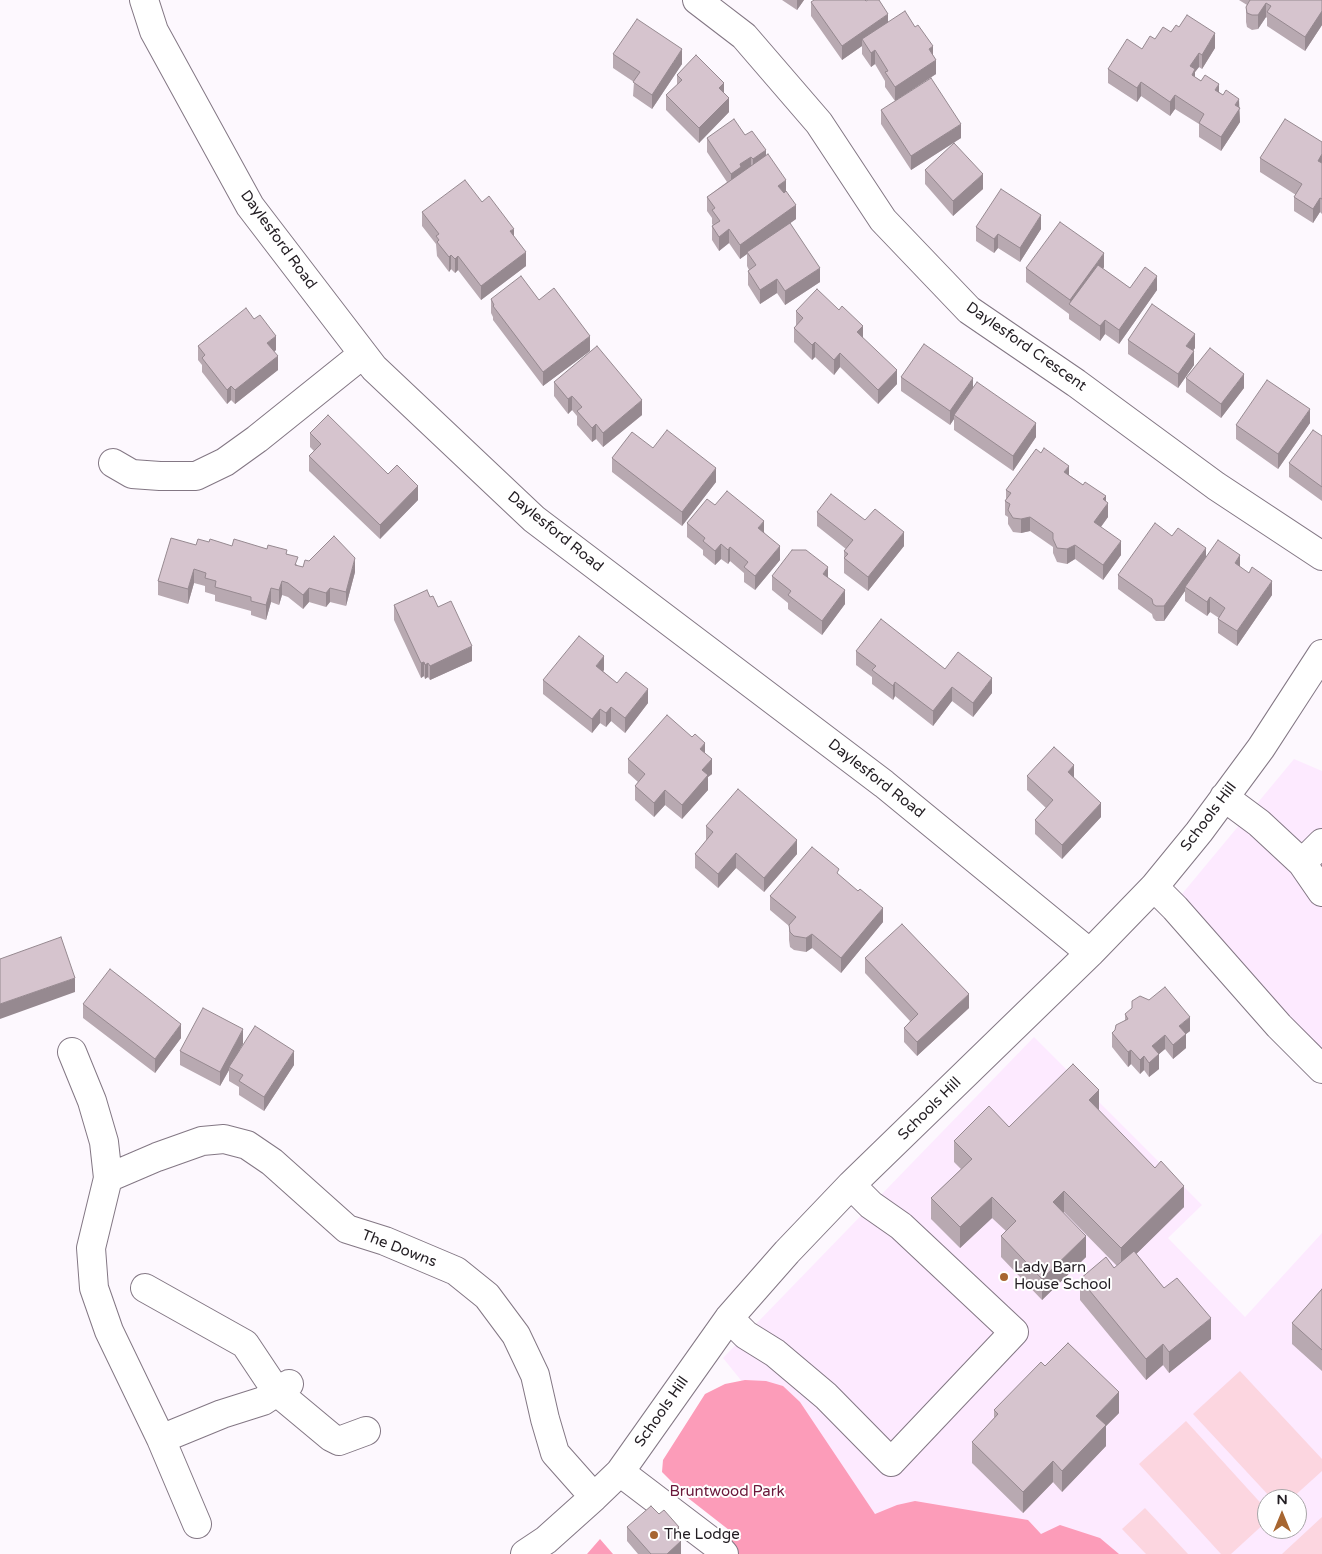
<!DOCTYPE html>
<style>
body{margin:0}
#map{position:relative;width:1322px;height:1554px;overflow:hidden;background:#fdf8fe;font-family:"Varela Round",sans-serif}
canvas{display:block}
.north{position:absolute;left:1257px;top:1489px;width:50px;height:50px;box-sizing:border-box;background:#fff;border:1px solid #a7a5a7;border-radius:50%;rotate:0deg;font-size:14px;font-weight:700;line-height:20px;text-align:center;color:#221d22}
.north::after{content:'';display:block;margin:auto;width:18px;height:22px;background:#a76631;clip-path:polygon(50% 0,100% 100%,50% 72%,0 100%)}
</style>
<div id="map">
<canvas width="1322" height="1554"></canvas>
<div class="north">N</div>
</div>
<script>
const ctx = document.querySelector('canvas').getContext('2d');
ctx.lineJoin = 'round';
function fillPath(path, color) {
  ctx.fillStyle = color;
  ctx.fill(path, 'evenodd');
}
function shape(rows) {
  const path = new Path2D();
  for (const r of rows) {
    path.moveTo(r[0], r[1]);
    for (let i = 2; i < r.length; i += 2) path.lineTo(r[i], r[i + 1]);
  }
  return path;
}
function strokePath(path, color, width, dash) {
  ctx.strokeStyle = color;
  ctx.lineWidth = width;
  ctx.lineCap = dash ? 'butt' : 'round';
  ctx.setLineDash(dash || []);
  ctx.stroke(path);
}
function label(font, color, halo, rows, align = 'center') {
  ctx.font = font + ' "Varela Round",sans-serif';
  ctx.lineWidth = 4;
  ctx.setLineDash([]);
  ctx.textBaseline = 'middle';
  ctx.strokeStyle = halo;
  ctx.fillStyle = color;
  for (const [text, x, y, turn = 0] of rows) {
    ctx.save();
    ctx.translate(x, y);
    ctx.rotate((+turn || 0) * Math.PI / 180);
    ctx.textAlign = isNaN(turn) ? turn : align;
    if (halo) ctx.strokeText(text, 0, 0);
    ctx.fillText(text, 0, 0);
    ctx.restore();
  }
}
const built = shape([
 [1294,759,1322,771,1322,1052,1177,900],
 [1034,1037,1202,1205,1168,1238,1245,1317,1322,1233,1322,1554,881,1554,723,1358],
 [1267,1499,1297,1499,1297,1529,1267,1529]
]);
const green = shape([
 [1240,1371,1322,1459,1322,1471,1291,1499,1272,1499,1193,1414],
 [1186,1421,1267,1510,1267,1521,1231,1554,1221,1554,1139,1464],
 [1145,1508,1188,1554,1146,1554,1122,1529],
 [1322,1517,1322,1554,1282,1554]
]);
const forest = shape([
 [745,1380,766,1381,783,1386,800,1402,875,1514,897,1505,915,1501,1028,1520,1041,1534,1060,1525,1100,1538,1119,1554,706,1554,729,1530,688,1498,662,1472,663,1460,705,1394,725,1384],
 [600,1539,613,1554,587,1554]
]);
const minor = shape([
 [144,0,154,31,250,206,374,368,534,519,884,784,1090,953],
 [697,0,744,36,819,123,883,220,969,310,1076,383,1216,486,1322,556],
 [113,463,132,474,160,476,196,476,225,462,257,439,363,354],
 [1224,797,1259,823,1302,863,1322,892],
 [1302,863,1322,843],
 [1154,887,1175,908,1279,1026,1322,1069],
 [72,1052,92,1101,104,1142,108,1178,91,1248,94,1288,109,1331,161,1439,197,1524],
 [108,1178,157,1157,202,1141,224,1139,247,1145,272,1162,347,1229,385,1241,456,1271,487,1296,516,1335,535,1375,545,1419,555,1453,594,1497],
 [145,1288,245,1344,277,1392,331,1437,339,1441,366,1431],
 [729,1318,746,1335,775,1353,826,1396,891,1462,1014,1332,901,1226,871,1205,851,1185],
 [161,1439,222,1414,263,1401,289,1384],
 [620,1472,716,1545,724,1554],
 [525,1554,546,1540,594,1497,620,1472,729,1318,787,1252,851,1185,1090,953,1154,887,1199,832,1261,748,1322,654]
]);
const wall = shape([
 [782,0,804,0,797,10],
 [1239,0,1322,0,1322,25,1305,51,1267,26,1267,18,1266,17,1258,29,1252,30,1247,27,1246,22,1246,7,1247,5],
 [811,2,888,22,933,55,936,74,895,101,885,87,885,81,875,64,871,67,862,54,862,46,842,60,811,16],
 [1171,32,1215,48,1202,69,1199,67,1195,72,1195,77,1219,92,1239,107,1240,122,1221,151,1199,137,1199,124,1175,109,1170,116,1141,96,1137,102,1108,83,1108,69,1142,49,1155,39],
 [613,54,682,64,652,109,633,96,634,82,613,68],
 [677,75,724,94,729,112,699,143,666,110,666,95,677,85],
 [881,110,961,138,911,170,881,124],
 [745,135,766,155,786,191,796,219,790,223,820,282,785,305,777,293,760,304,748,285,748,271,749,270,747,266,747,254,740,259,729,243,719,251,712,240,712,226,713,225,712,224,712,218,707,211,707,197,727,182,707,152,707,138],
 [1322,142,1322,214,1320,212,1313,223,1294,211,1294,197,1296,195,1260,172,1260,158],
 [925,170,983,189,953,216,925,184],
 [482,202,514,237,526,266,481,300,458,270,455,273,451,269,449,272,437,256,436,244,422,226,422,212],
 [976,227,1041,229,1020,262,998,248,994,253,976,241],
 [1104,267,1103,269,1130,288,1157,290,1119,344,1105,334,1100,341,1069,319,1069,314,1026,282,1026,268],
 [491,299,539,300,590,351,543,386,493,320,493,317,491,313],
 [796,311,863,338,897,384,878,404,840,367,834,375,815,357,812,360,794,342,794,328,796,326],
 [1128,340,1195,348,1193,350,1194,365,1178,388,1128,354],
 [198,346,276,350,274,352,278,370,235,404,231,400,227,404,202,372,202,365,198,360],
 [901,377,973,388,1036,437,1013,471,954,430,954,419,950,425,901,391],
 [1186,378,1244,388,1221,418,1186,392],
 [554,382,642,415,603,447,596,439,592,442,577,425,577,416,572,410,568,414,554,396],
 [1310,423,1278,469,1236,439,1236,425],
 [310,433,388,474,418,500,380,539,309,471,309,456,314,451,310,447],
 [1322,436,1322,501,1289,477,1289,463],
 [653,448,716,482,682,526,612,472,612,458],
 [1069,475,1106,501,1108,517,1101,527,1121,555,1103,580,1075,559,1067,564,1057,562,1053,553,1053,547,1030,531,1021,533,1013,532,1008,524,1008,517,1005,515,1005,501,1006,499,1006,490],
 [715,505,764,532,780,560,755,590,744,582,744,573,730,561,728,564,721,559,715,565,703,555,703,550,687,537,687,523],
 [817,512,865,520,904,546,868,591,844,573,844,551,846,549,817,526],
 [1172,536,1206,557,1240,567,1272,595,1237,646,1218,633,1218,619,1219,618,1210,612,1207,616,1185,601,1185,591,1164,621,1156,621,1153,618,1152,614,1118,589,1118,575],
 [196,545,232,546,267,549,287,554,298,566,303,567,355,572,346,606,330,602,326,607,309,602,303,609,288,597,282,595,279,605,271,602,266,620,251,615,251,611,215,601,215,595,205,592,205,586,194,583,188,604,158,595,158,581],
 [772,576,828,578,845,604,822,635,788,609,788,603,772,590],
 [430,597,438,607,472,661,430,680,428,677,425,679,424,676,421,678,394,620,394,605],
 [856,651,945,669,992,693,973,717,952,701,933,726,895,696,893,700,872,684,872,677,856,665],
 [604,670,603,671,617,683,648,703,625,733,611,721,606,727,600,723,592,733,543,694,543,680],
 [705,754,712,774,708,777,708,790,682,819,665,805,654,817,635,800,635,786,638,782,628,773,628,759],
 [1027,776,1074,778,1101,817,1062,859,1035,834,1035,820,1046,808,1027,790],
 [706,826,797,854,764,892,736,868,718,888,695,868,695,854,706,841],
 [839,875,883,922,841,973,812,948,806,952,794,950,790,947,789,940,789,926,770,910,770,896],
 [865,958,969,1008,917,1056,904,1042,904,1028,910,1021,865,973],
 [83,1004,181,1038,155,1073,83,1018],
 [1125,1014,1190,1031,1186,1034,1186,1048,1173,1059,1165,1049,1159,1054,1159,1069,1149,1077,1144,1070,1140,1074,1131,1064,1128,1067,1112,1047,1112,1033,1125,1020],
 [243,1044,239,1050,294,1065,264,1111,239,1095,239,1087,229,1081,229,1070,220,1086,180,1065,180,1051],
 [1099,1111,1184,1207,1136,1254,1164,1288,1211,1339,1169,1373,1163,1365,1146,1380,1080,1300,1080,1279,1114,1268,1117,1266,1064,1212,1063,1212,1086,1257,1042,1300,1001,1257,1001,1236,1006,1231,992,1218,960,1248,931,1219,931,1198,961,1169,954,1162,954,1141,1009,1127],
 [1322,1289,1322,1371,1292,1344,1292,1323],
 [1045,1366,1119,1413,1106,1426,1106,1446,1062,1492,1053,1482,1023,1513,972,1463,972,1442,994,1418,994,1410],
 [659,1514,679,1540,681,1554,638,1554,627,1541,627,1527]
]);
const shadedWall = shape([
 [797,0,804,0,797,10],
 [1266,3,1266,17,1258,29,1258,15],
 [1322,11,1322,25,1305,51,1305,37],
 [888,14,888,28,862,39,862,46,842,60,842,46],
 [1215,33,1215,48,1202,69,1202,55],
 [933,46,933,60,929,49],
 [682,49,682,64,652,109,652,95],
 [875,50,875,64,871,67,871,53],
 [1199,53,1199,67,1195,72,1195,83,1192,89,1190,66],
 [936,60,936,74,895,101,895,87],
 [1141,82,1141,96,1137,102,1137,88],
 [724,83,724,97,719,88],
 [1219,84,1219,98,1215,90],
 [1175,95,1175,109,1170,116,1170,102],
 [729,98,729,112,699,143,699,128],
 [1239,99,1240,122,1221,151,1221,137,1235,105],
 [961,124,961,138,911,170,911,156],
 [766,150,766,164,753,173,753,159],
 [1322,154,1322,168,1318,161],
 [751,157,751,171,731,188,731,174,740,164],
 [983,174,983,189,953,216,953,201],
 [786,180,786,194,778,200,778,186],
 [1320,198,1320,212,1313,223,1313,209],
 [796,205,796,219,748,254,747,252,747,254,740,259,740,245],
 [1041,215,1041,229,1020,262,1020,248],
 [514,229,514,243,510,231],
 [729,229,729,243,719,251,719,237],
 [998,234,998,248,994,253,994,239],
 [526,252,526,266,481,300,481,286],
 [1104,253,1104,267,1075,308,1070,305,1070,300],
 [451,255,451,269,449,272,449,257],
 [458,256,458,270,455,273,455,259],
 [820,268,820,282,785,305,785,291],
 [1157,276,1157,290,1119,344,1119,330],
 [777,279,777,293,760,304,760,290],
 [1105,320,1105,334,1100,341,1100,326],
 [863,326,863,340,857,332],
 [1195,334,1195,348,1186,360,1186,346],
 [276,336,276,350,267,357,267,343],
 [590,336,590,351,543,386,543,372],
 [815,342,815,357,812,360,812,345],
 [1194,351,1194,365,1178,388,1178,374],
 [840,353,840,367,834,375,834,360],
 [278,356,278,370,235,404,235,390],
 [897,370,897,384,878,404,878,390],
 [1244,374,1244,388,1221,418,1221,404],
 [973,378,973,392,954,415,954,419,950,425,950,411],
 [231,386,231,400,227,404,227,390],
 [572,396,572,410,568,414,568,399],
 [642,400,642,415,603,447,603,433],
 [1310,409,1310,423,1278,469,1278,454],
 [1036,423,1036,437,1013,471,1013,456],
 [596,424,596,439,592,442,592,428],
 [1069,466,1069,480,1064,472],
 [716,468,716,482,682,526,682,512],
 [418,486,418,500,380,539,380,525],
 [1106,496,1106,506,1108,503,1108,517,1094,536,1094,522,1103,499],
 [1030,517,1030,531,1021,533,1021,519],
 [764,521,764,535,758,528],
 [904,532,904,546,868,591,868,577],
 [1121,541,1121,555,1103,580,1103,565],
 [721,544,721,559,715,565,715,551],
 [1075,545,1075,559,1067,564,1067,549],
 [780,546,780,560,755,590,755,576],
 [730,547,730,561,728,564,728,550],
 [1206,548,1206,562,1185,587,1185,591,1164,621,1164,606],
 [1240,555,1240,569,1235,563],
 [355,558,355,572,346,606,346,592],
 [828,567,828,582,823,574],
 [194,569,194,583,188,604,188,589],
 [282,581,282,595,279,605,279,590],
 [1272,581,1272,595,1237,646,1237,631],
 [271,588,271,602,266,620,266,605],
 [309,588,309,602,303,609,303,595],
 [330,588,330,602,326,607,326,593],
 [845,590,845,604,822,635,822,621],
 [1210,597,1210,612,1207,616,1207,602],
 [472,646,472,661,430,680,430,666],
 [604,656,604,670,596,680,596,666],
 [424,662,424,676,421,678,421,663],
 [428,663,428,677,425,679,425,665],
 [992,678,992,693,973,717,973,703],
 [895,682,895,696,893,700,893,686],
 [952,687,952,701,933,726,933,711],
 [648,689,648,703,625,733,625,718],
 [611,707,611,721,606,727,606,713],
 [600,709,600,723,592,733,592,719],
 [705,743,705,758,700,749],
 [712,759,712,774,708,777,708,790,682,819,682,805,702,770],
 [1074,765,1074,780,1068,772],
 [665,790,665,805,654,817,654,803],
 [1101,803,1101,817,1062,859,1062,845],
 [797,840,797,854,764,892,764,878],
 [736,853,736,868,718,888,718,874],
 [883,908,883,922,841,973,841,958],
 [812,934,812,948,806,952,806,938],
 [75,978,75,992,0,1019,0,1004],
 [969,994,969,1008,917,1056,917,1042],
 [1190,1017,1190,1031,1186,1034,1186,1048,1173,1059,1173,1045,1179,1026],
 [181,1024,181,1038,155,1073,155,1059],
 [243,1029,243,1044,230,1067,229,1067,229,1070,220,1086,220,1072],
 [1165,1035,1165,1049,1152,1060,1152,1046],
 [1131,1050,1131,1064,1128,1067,1128,1052],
 [294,1051,294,1065,264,1111,264,1097],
 [1159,1054,1159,1069,1149,1077,1149,1063],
 [1144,1056,1144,1070,1140,1074,1140,1060],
 [1099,1090,1099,1111,1089,1100],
 [1184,1186,1184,1207,1121,1269,1121,1248],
 [1064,1191,1064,1212,1053,1223,1053,1202],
 [992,1197,992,1218,960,1248,960,1227],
 [1086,1236,1086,1257,1042,1300,1042,1279],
 [1211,1318,1211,1339,1169,1373,1169,1352],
 [1163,1344,1163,1365,1146,1380,1146,1359],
 [1119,1392,1119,1413,1106,1426,1106,1446,1062,1492,1062,1471,1096,1416],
 [1053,1461,1053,1482,1023,1513,1023,1492],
 [679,1527,679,1541,673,1533],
 [681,1541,681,1554,667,1554]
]);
const building = shape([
 [814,0,865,0,866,1,868,0,879,0,888,14,842,46,811,2,814,0],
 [1250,0,1322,0,1322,11,1305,37,1267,12,1271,6,1266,3,1258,15,1252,15,1247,13,1246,7,1250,0],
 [905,11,915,27,918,25,933,46,929,49,936,60,895,87,885,72,888,71,875,50,871,53,862,39,905,11],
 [1187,15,1215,33,1202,55,1199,53,1190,66,1195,69,1192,75,1201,81,1205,75,1219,84,1215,90,1223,95,1226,90,1239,99,1235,105,1240,108,1221,137,1199,123,1204,114,1175,95,1170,102,1141,82,1137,88,1108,69,1127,39,1142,49,1150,36,1155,39,1163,27,1171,32,1176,25,1179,27,1187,15],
 [637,19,682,49,652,95,633,82,640,72,613,54,637,19],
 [696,55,724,83,719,88,729,98,699,128,666,95,682,80,677,75,696,55],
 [931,78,961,124,911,156,881,110,931,78],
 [734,119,745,135,752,131,766,150,753,159,751,157,740,164,741,167,731,174,707,138,734,119],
 [1285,119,1322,142,1322,154,1318,161,1322,163,1322,199,1320,198,1313,209,1294,197,1302,184,1260,158,1285,119],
 [954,143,983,174,953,201,925,170,954,143],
 [768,154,786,180,778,186,784,193,786,191,796,205,740,245,729,229,719,237,712,226,720,221,712,210,715,208,707,197,768,154],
 [465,180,482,202,489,196,514,229,510,231,526,252,481,286,458,256,455,259,451,255,449,257,437,242,439,240,436,236,439,234,422,212,465,180],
 [1001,189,1041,215,1020,248,998,234,994,239,976,227,1001,189],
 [1060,222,1104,253,1070,300,1026,268,1060,222],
 [790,223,820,268,785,291,777,279,760,290,748,271,756,265,747,252,790,223],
 [1098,265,1130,288,1145,267,1157,276,1119,330,1105,320,1100,326,1069,304,1098,265],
 [521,276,539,300,554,288,590,336,543,372,493,306,494,305,491,299,521,276],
 [817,289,839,310,842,306,863,326,857,332,897,370,878,390,840,353,834,360,815,342,812,345,794,328,803,318,796,311,817,289],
 [1152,304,1195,334,1186,346,1194,351,1178,374,1128,340,1152,304],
 [246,308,254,319,260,315,276,336,267,343,278,356,235,390,231,386,227,390,202,358,205,355,198,346,246,308],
 [924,344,973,378,950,411,901,377,924,344],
 [597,346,642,400,603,433,596,424,592,428,577,411,582,407,572,396,568,399,554,382,597,346],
 [1210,348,1244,374,1221,404,1186,378,1210,348],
 [1267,380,1310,409,1278,454,1236,425,1267,380],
 [977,382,1036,423,1013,456,954,415,977,382],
 [328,415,388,474,397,465,418,486,380,525,309,456,321,444,310,433,328,415],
 [667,430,716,468,682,512,612,458,632,432,653,448,667,430],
 [1313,430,1322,436,1322,487,1289,463,1313,430],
 [1044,448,1069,466,1064,472,1083,485,1085,482,1106,496,1103,499,1108,503,1094,522,1121,541,1103,565,1075,545,1067,549,1057,548,1053,539,1053,533,1030,517,1021,519,1013,518,1008,510,1010,504,1005,501,1011,493,1006,490,1036,449,1041,453,1044,448],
 [727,491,764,521,758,528,780,546,755,576,744,567,748,562,730,547,728,550,721,544,715,551,703,541,705,538,687,523,707,499,715,505,727,491],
 [831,494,865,520,875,509,904,532,868,577,844,558,848,554,844,551,853,540,817,512,831,494],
 [1155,523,1172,536,1178,528,1206,548,1164,606,1156,606,1153,604,1152,599,1118,575,1155,523],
 [334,536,355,558,346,592,330,588,326,593,309,588,303,595,288,583,282,581,279,590,271,588,266,605,251,601,251,597,215,587,216,581,205,578,206,573,194,569,188,589,158,581,171,538,196,545,198,539,209,542,210,539,232,546,234,539,267,549,268,545,287,550,286,554,298,557,295,565,303,567,305,560,309,561,334,536],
 [1218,540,1240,555,1235,563,1249,573,1252,567,1272,581,1237,631,1218,619,1225,608,1210,597,1207,602,1185,587,1218,540],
 [792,550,806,550,828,567,823,574,845,590,822,621,788,595,791,591,772,576,792,550],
 [427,590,430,597,433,596,438,607,451,601,472,646,430,666,428,663,425,665,424,662,421,663,394,605,427,590],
 [881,619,945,669,958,652,992,678,973,703,952,687,933,711,895,682,893,686,872,670,876,666,856,651,881,619],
 [579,636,604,656,596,666,617,683,626,672,648,689,625,718,611,707,606,713,600,709,592,719,543,680,579,636],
 [667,715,692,737,695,734,705,743,700,749,712,759,702,770,708,775,682,805,665,790,654,803,635,786,645,774,628,759,667,715],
 [1054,747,1074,765,1068,772,1101,803,1062,845,1035,820,1053,800,1027,776,1054,747],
 [738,789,797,840,764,878,736,853,718,874,695,854,713,832,706,826,738,789],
 [812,847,839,869,837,873,858,891,860,889,883,908,841,958,812,934,806,938,794,936,790,932,789,925,796,917,770,896,812,847],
 [902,924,969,994,917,1042,904,1028,918,1014,865,958,902,924],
 [61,937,75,978,0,1004,0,959,61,937],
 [110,969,181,1024,155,1059,83,1004,110,969],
 [1165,987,1190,1017,1179,1026,1186,1034,1173,1045,1165,1035,1152,1046,1159,1054,1149,1063,1144,1056,1140,1060,1131,1050,1128,1052,1112,1033,1115,1030,1116,1025,1128,1019,1125,1014,1132,1008,1132,1001,1140,996,1149,1000,1165,987],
 [203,1008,243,1029,220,1072,180,1051,203,1008],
 [255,1026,294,1051,264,1097,239,1081,243,1075,229,1067,255,1026],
 [1073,1064,1099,1090,1089,1100,1155,1168,1161,1161,1184,1186,1121,1248,1064,1191,1053,1202,1086,1236,1042,1279,1001,1236,1016,1221,992,1197,960,1227,931,1198,972,1159,954,1141,989,1106,1009,1127,1073,1064],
 [1134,1251,1164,1288,1177,1278,1211,1318,1169,1352,1163,1344,1146,1359,1080,1279,1106,1257,1114,1268,1134,1251],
 [1322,1289,1322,1350,1292,1323,1322,1289],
 [1068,1343,1119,1392,1096,1416,1106,1425,1062,1471,1053,1461,1023,1492,972,1442,998,1414,994,1410,1041,1362,1045,1366,1068,1343],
 [651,1506,659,1514,664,1510,679,1527,673,1533,681,1541,667,1554,651,1554,627,1527,651,1506]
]);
const markers = [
 [1004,1277,5,"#a76631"],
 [654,1535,5,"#a76631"]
];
const streetNames = [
 ["Daylesford Road",278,240,54],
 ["Daylesford Crescent",1026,347,35],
 ["Daylesford Road",555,532,39],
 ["Daylesford Road",876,779,38],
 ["Schools Hill",1209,817,-53],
 ["Schools Hill",930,1109,-45],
 ["The Downs",399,1249,21],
 ["Schools Hill",662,1412,-55]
];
const poiNames = [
 ["Lady Barn",1014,1268],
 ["House School",1014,1285],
 ["The Lodge",664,1535]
];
const parkNames = [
 ["Bruntwood Park",727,1492]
];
fillPath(built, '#fdeaff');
fillPath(green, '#fcd6e0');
fillPath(forest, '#fc9cb9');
strokePath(minor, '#837784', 30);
strokePath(minor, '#fff', 28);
fillPath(wall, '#b8a9b1');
fillPath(shadedWall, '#968990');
fillPath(building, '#d6c4ce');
strokePath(building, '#968990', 1);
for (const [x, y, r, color] of markers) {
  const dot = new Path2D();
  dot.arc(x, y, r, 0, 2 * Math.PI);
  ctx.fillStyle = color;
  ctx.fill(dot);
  strokePath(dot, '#fff', 2);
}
label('15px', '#221d22', '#fff', streetNames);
label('15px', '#221d22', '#fff', poiNames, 'left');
label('15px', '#691739', '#fff', parkNames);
</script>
